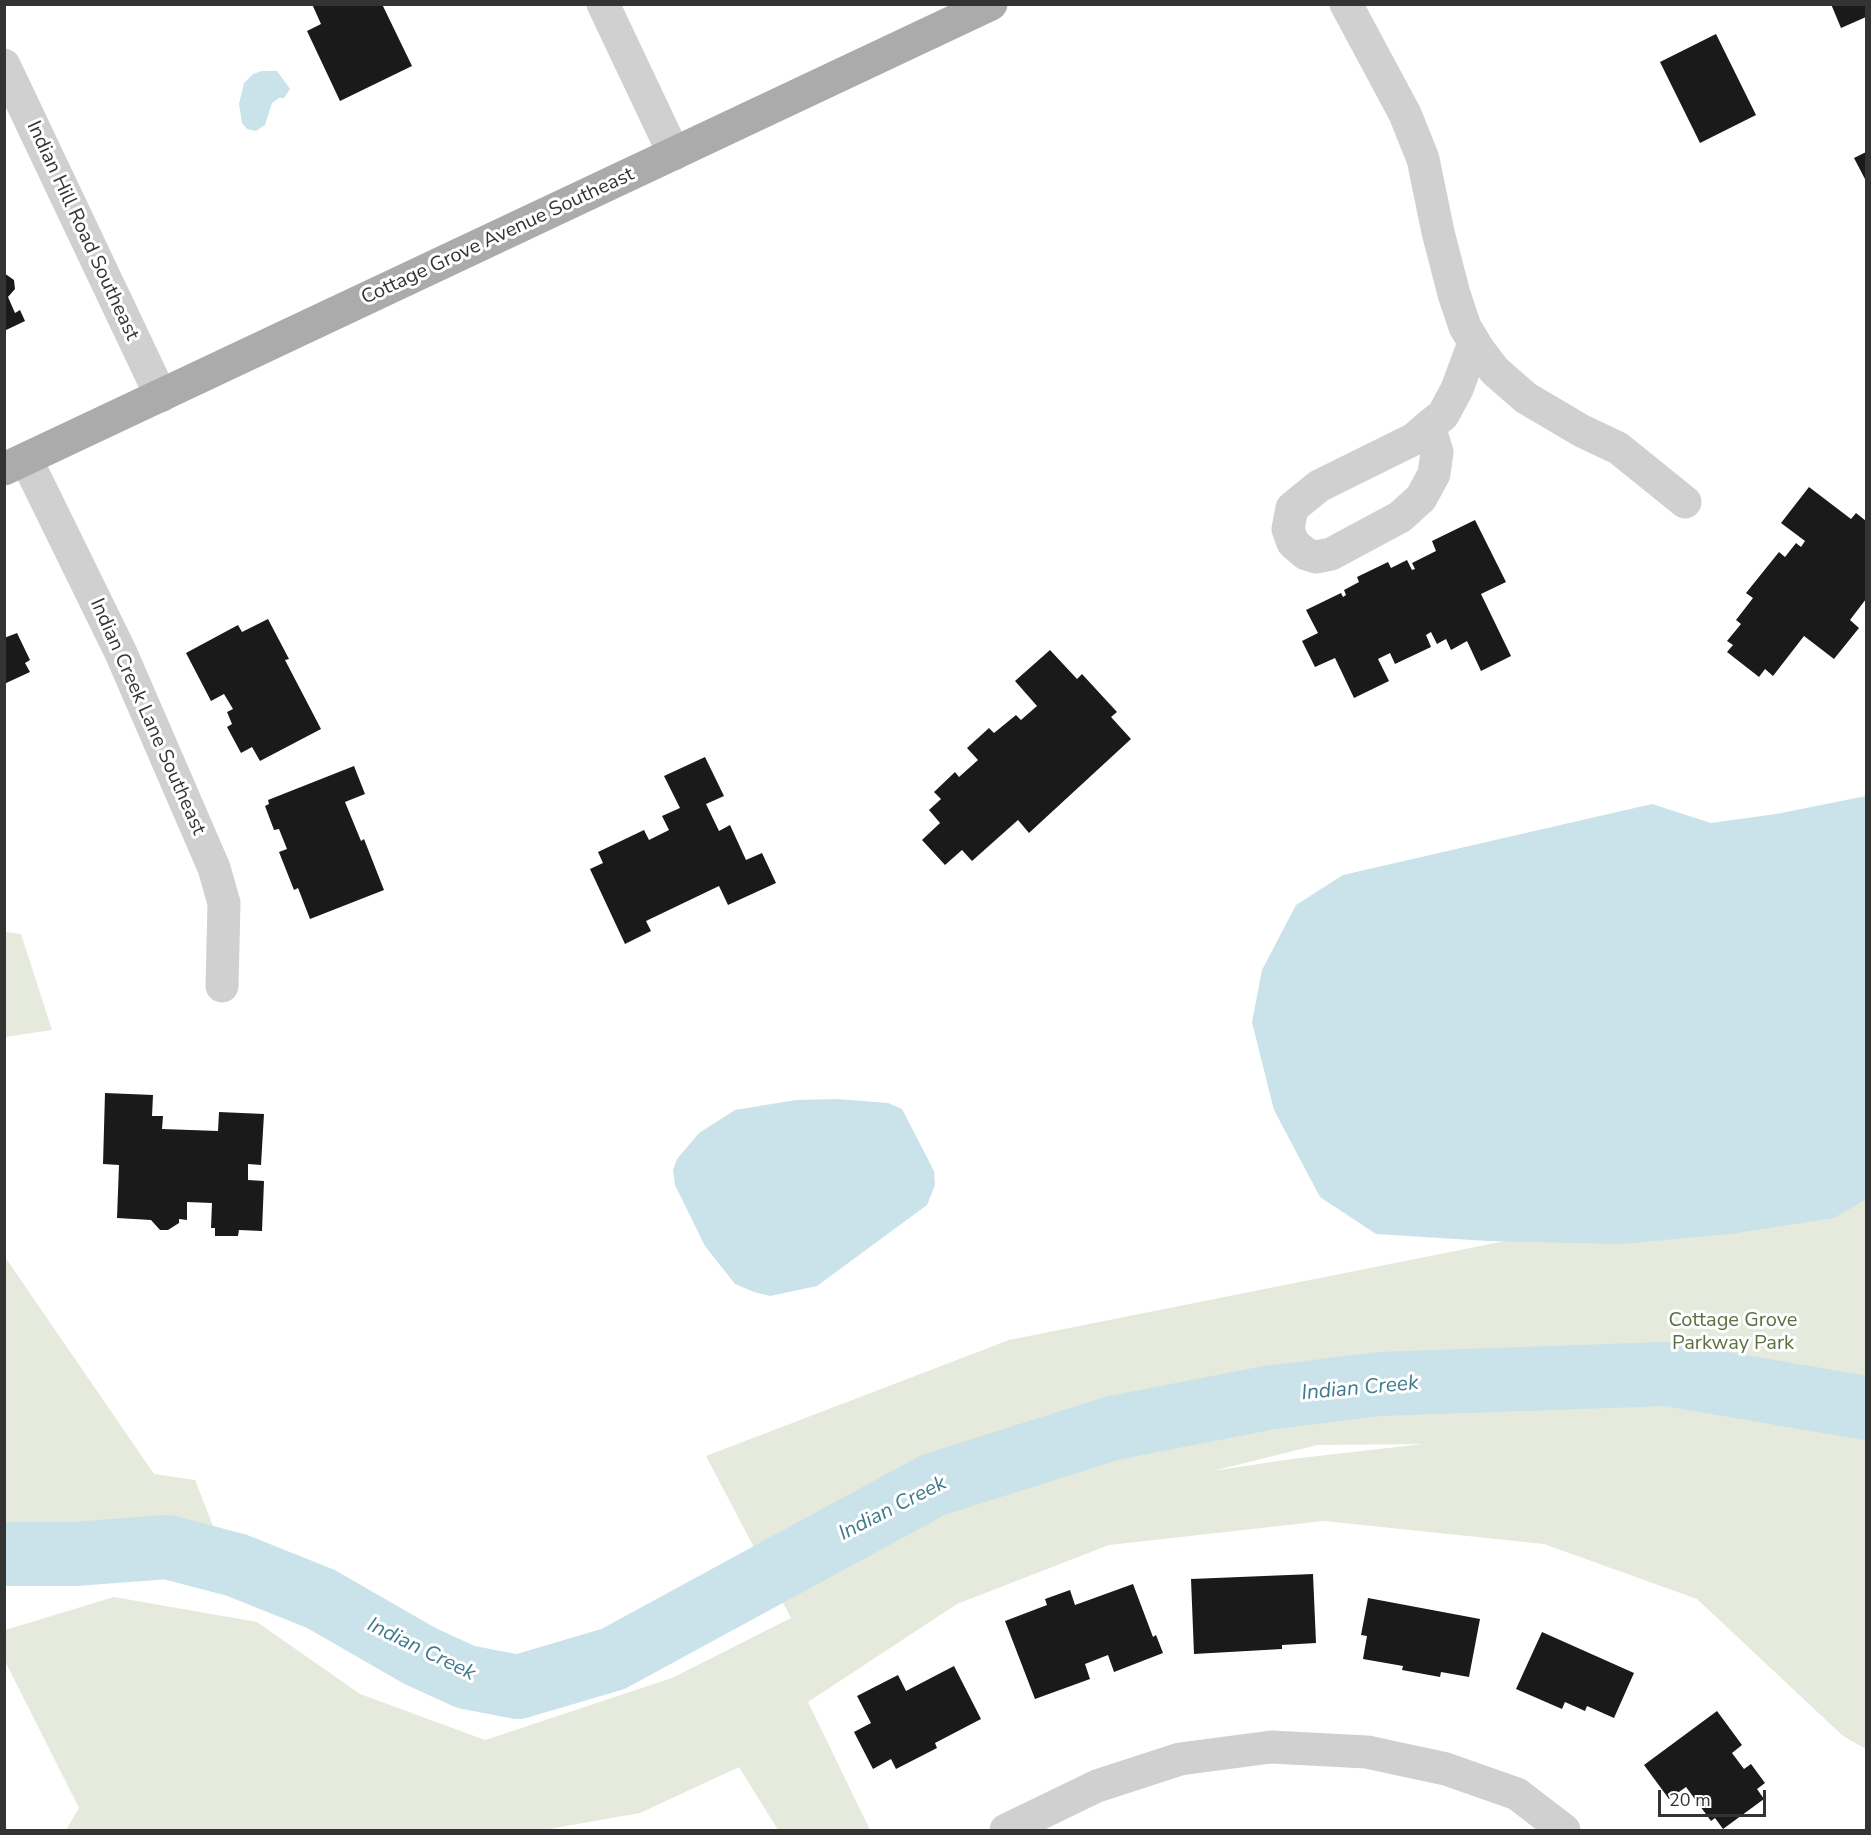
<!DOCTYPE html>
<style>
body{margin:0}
#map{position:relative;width:1871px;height:1835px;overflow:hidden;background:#fff;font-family:"Nunito Sans",sans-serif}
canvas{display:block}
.frame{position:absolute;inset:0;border:6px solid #333;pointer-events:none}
.scale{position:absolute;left:1658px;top:1790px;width:108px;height:27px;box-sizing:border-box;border:3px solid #333;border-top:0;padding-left:8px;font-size:18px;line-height:21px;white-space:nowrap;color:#333;-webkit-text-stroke:4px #fff;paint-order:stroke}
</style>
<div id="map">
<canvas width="1871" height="1835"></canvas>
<div class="frame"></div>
<div class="scale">20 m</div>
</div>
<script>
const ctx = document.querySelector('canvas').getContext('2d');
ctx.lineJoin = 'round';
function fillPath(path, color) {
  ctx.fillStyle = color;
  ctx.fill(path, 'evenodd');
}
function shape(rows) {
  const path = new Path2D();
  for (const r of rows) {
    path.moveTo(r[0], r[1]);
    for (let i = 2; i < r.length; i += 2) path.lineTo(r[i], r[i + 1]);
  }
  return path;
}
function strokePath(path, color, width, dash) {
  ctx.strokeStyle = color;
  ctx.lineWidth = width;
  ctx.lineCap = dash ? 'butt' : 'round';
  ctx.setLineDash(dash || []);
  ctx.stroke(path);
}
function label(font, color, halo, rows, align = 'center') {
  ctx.font = font + ' "Nunito Sans",sans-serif';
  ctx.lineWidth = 6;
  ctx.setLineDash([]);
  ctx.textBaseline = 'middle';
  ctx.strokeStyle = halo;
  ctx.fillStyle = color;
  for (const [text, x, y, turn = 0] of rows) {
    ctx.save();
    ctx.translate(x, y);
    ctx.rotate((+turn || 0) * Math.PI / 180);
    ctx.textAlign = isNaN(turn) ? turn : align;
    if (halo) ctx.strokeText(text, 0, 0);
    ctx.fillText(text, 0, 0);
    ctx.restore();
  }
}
const green = shape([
 [5,932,21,934,52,1030,5,1037],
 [1866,1169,1866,1749,1843,1736,1697,1599,1544,1544,1324,1521,1109,1545,957,1604,808,1702,870,1830,778,1830,739,1767,640,1813,543,1830,66,1830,79,1808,5,1661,5,1630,114,1597,257,1622,360,1694,485,1740,672,1678,791,1618,706,1456,1009,1340],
 [1423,1444,1292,1459,1212,1471,1318,1445],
 [5,1257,154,1474,195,1480,238,1590,5,1544]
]);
const water = shape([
 [262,71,277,71,290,89,284,98,279,98,272,103,265,125,256,131,247,129,242,123,239,104,244,83,253,74],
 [1866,796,1866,1199,1834,1218,1730,1234,1621,1244,1488,1241,1376,1234,1320,1197,1274,1110,1252,1022,1262,970,1296,905,1343,875,1652,804,1711,823,1776,814],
 [837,1099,888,1103,902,1109,934,1171,935,1185,927,1205,817,1286,770,1296,754,1292,735,1284,705,1246,675,1185,673,1170,677,1159,699,1133,735,1110,796,1100]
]);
const river = shape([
 [4,1554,74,1554,167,1547,236,1565,321,1599,420,1656,466,1677,518,1687,613,1659,933,1485,1113,1428,1267,1398,1379,1384,1667,1374,1866,1408]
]);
const building = shape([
 [312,4,382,4,412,66,340,101,307,31,321,24],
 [1831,4,1866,4,1866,17,1841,28],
 [1716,34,1756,115,1700,143,1660,62],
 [1866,152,1866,181,1854,158],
 [4,273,14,280,15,289,8,297,15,313,20,310,25,321,4,331],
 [1809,487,1851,519,1856,513,1866,521,1866,599,1850,620,1859,628,1834,659,1804,636,1773,676,1765,669,1759,677,1727,652,1733,645,1727,641,1741,624,1736,620,1753,598,1746,593,1779,552,1785,557,1796,543,1801,547,1805,541,1781,523],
 [1475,520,1506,582,1481,594,1511,656,1481,671,1467,641,1451,650,1446,639,1437,644,1431,632,1426,635,1431,647,1395,664,1390,653,1378,659,1389,681,1354,698,1335,658,1315,667,1302,641,1318,633,1306,610,1341,593,1343,597,1346,595,1344,590,1359,582,1357,577,1388,562,1391,568,1407,560,1412,570,1415,569,1412,563,1436,551,1432,541],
 [268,619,289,659,285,660,321,729,260,761,252,747,241,753,227,727,232,724,227,712,233,709,224,694,211,701,186,653,238,625,242,632],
 [17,633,30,660,25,663,30,672,4,684,4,638],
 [1050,650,1077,679,1082,674,1117,712,1111,717,1131,739,1029,833,1018,820,972,861,962,850,945,865,922,840,940,823,929,810,941,799,934,792,955,772,959,777,978,760,967,748,989,728,994,733,1016,715,1021,720,1037,706,1015,681],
 [705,757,724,796,706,804,719,831,730,825,746,860,762,853,776,883,728,905,719,886,646,921,651,931,625,944,590,869,603,863,598,852,644,830,649,840,669,830,662,816,680,808,664,776],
 [354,766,365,794,345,802,361,841,364,839,384,890,310,919,298,888,294,890,279,852,287,849,279,829,274,830,265,806,269,804,268,800],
 [105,1093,153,1095,152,1116,163,1116,162,1129,218,1131,219,1112,264,1114,261,1165,248,1164,248,1180,264,1181,262,1231,239,1230,238,1236,215,1236,215,1228,211,1228,212,1203,187,1202,187,1220,179,1219,179,1223,168,1230,160,1230,151,1220,117,1218,119,1165,103,1164],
 [1313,1574,1316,1643,1282,1645,1282,1649,1194,1654,1191,1579],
 [1133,1584,1153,1637,1156,1635,1163,1653,1114,1672,1108,1655,1085,1664,1090,1679,1035,1699,1005,1621,1047,1605,1045,1599,1070,1590,1075,1605],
 [1368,1598,1480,1619,1469,1677,1441,1672,1440,1677,1402,1670,1403,1666,1363,1659,1367,1636,1361,1635],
 [1542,1632,1634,1673,1614,1718,1587,1706,1585,1711,1565,1702,1562,1709,1516,1689],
 [954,1666,981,1719,935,1743,937,1748,896,1769,891,1759,873,1769,854,1732,871,1723,857,1696,898,1675,906,1691],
 [1717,1711,1742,1745,1732,1753,1744,1769,1751,1764,1765,1783,1757,1789,1764,1799,1723,1829,1715,1818,1711,1821,1686,1787,1669,1799,1644,1765]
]);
const minor = shape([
 [603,4,674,154],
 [1346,4,1405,114,1423,159,1438,232,1454,294,1465,327,1479,350,1495,371,1526,398,1582,431,1618,448,1685,502],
 [4,65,161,396],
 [1429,426,1437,452,1434,474,1421,498,1400,517,1331,554,1316,557,1306,554,1293,543,1288,529,1292,508,1319,486,1414,439,1429,426,1443,415,1457,389,1474,343],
 [26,459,121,653,214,868,224,903,222,986],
 [1006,1830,1097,1786,1180,1759,1271,1747,1367,1752,1446,1769,1517,1794,1564,1830]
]);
const major = shape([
 [4,469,991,4]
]);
const streetNames = [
 ["Indian Hill Road Southeast",82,231,65],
 ["Cottage Grove Avenue Southeast",498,237,-25],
 ["Indian Creek Lane Southeast",147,717,66]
];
const parkNames = [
 ["Cottage Grove",1733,1321],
 ["Parkway Park",1733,1344]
];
const waterNames = [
 ["Indian Creek",1360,1389,-5],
 ["Indian Creek",893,1509,-27],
 ["Indian Creek",421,1650,26]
];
fillPath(green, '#e5eadc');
fillPath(water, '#cae2e9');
strokePath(river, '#cae2e9', 64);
fillPath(building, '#1a1a1a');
strokePath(minor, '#d0d0d0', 33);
strokePath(major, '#ababab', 33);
label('20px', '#333', '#fff', streetNames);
label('20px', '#5d6f40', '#fff', parkNames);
label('italic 21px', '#3f7b8d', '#fff', waterNames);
</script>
